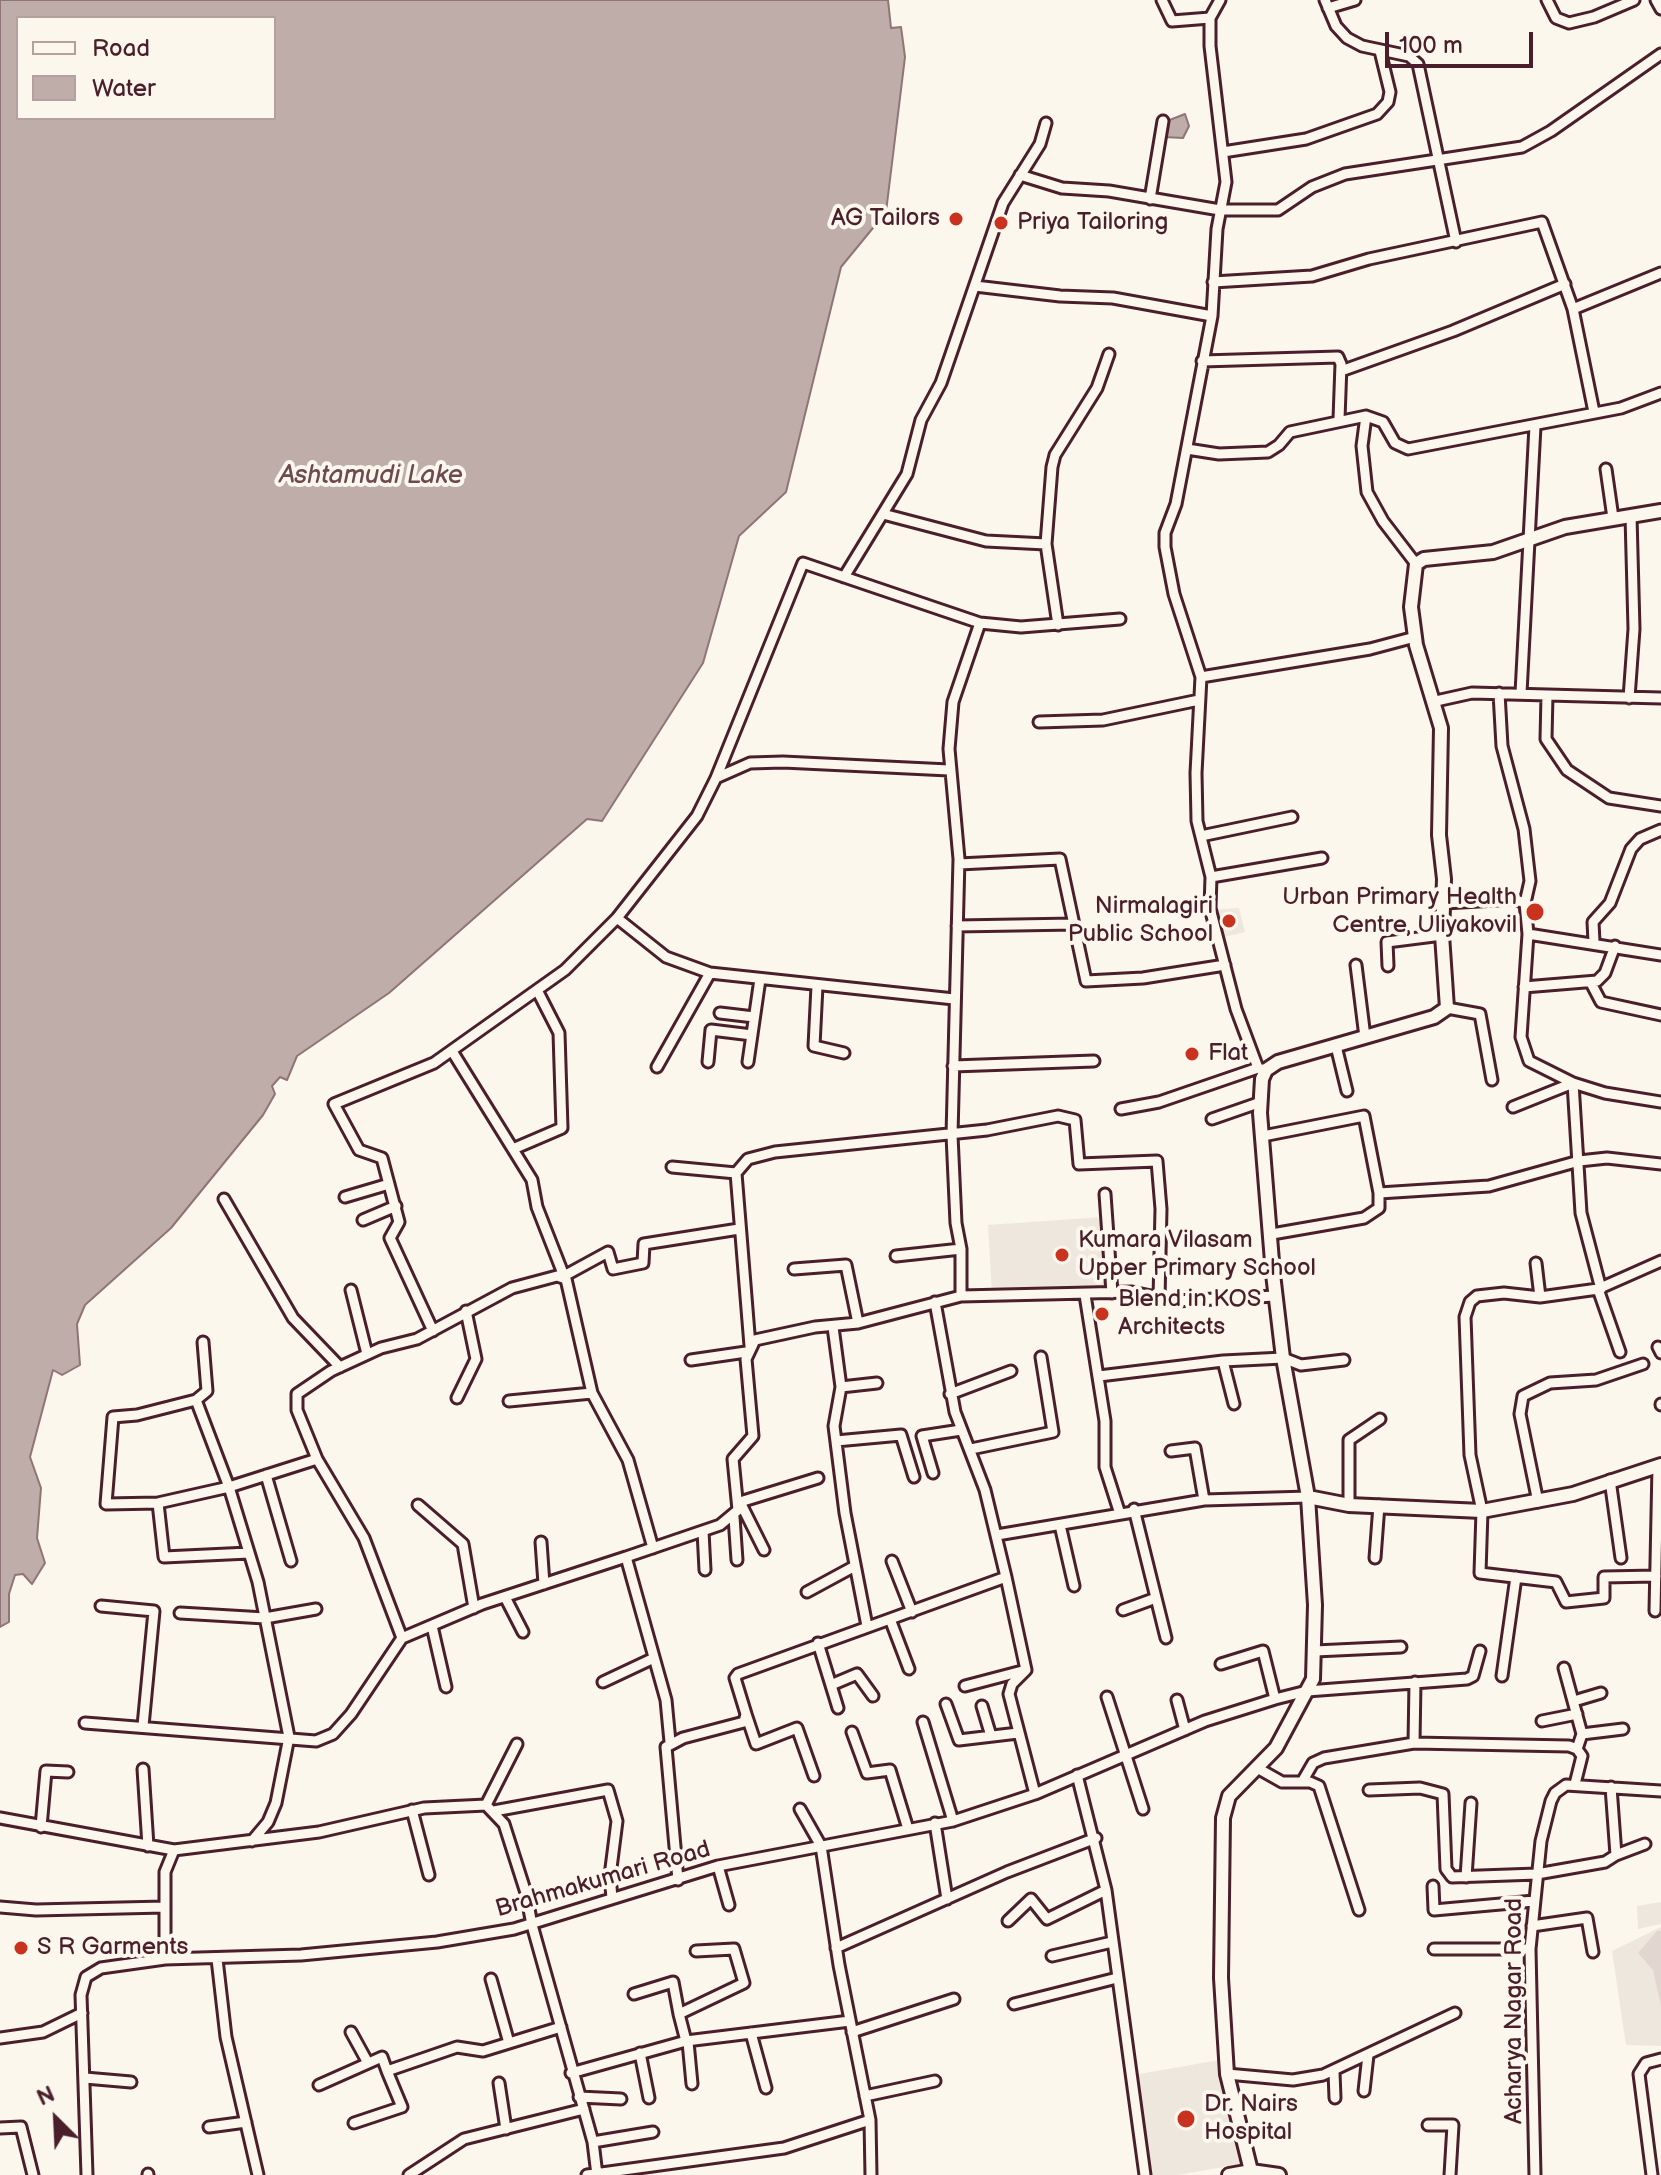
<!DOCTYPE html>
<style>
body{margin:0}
#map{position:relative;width:1661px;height:2175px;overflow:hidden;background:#fbf7ec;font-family:"Balsamiq Sans",sans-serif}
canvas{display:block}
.legend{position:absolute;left:16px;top:16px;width:260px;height:104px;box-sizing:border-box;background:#fbf7ec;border:2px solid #b4a19f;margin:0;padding:10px 14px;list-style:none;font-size:24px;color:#4a1f2b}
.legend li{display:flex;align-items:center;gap:16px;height:40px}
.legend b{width:40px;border:2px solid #b4a19f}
.north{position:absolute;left:16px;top:2079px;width:80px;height:80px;-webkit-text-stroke:6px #fbf7ec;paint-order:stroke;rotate:336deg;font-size:22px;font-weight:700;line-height:32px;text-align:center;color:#4a1f2b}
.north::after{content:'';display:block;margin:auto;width:28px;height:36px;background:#4a1f2b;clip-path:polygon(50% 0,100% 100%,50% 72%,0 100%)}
.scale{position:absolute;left:1385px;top:32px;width:148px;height:36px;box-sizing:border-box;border:4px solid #4a1f2b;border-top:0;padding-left:10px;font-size:24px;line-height:28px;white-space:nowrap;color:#4a1f2b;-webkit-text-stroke:6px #fbf7ec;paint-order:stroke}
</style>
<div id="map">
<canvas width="1661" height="2175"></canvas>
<ul class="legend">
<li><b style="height:10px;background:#fbf7ec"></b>Road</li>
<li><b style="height:22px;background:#bfadaa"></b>Water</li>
</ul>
<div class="north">N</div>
<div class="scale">100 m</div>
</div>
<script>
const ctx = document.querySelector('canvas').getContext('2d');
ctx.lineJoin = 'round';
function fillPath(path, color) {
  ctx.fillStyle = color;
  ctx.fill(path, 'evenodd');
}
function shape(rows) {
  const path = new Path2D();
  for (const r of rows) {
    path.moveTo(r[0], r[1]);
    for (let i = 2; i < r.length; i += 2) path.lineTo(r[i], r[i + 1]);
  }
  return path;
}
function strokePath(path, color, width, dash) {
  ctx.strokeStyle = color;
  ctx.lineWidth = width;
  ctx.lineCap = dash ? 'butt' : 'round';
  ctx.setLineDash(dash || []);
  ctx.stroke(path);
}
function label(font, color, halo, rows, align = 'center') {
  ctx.font = font + ' "Balsamiq Sans",sans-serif';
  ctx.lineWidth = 8;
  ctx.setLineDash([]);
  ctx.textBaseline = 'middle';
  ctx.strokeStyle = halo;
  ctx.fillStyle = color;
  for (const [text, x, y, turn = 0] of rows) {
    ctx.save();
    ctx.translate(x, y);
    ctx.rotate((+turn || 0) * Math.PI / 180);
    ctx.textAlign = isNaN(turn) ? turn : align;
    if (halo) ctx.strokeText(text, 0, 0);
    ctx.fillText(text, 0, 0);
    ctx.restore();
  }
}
const built = shape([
 [1239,908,1245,932,1220,938,1212,910],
 [1102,1217,1108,1290,992,1293,988,1225],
 [1661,1902,1661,1924,1638,1929,1637,1906],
 [1661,1927,1661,2046,1626,2045,1612,1951],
 [1219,2060,1242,2164,1177,2175,1149,2175,1134,2075]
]);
const green = shape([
 [1657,1931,1661,1931,1661,2006,1653,1970,1638,1953]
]);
const water = shape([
 [0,0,888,0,891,28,901,27,905,57,886,212,841,267,786,492,739,536,703,663,602,821,587,819,389,993,297,1056,287,1080,280,1077,272,1086,275,1094,263,1115,171,1228,85,1305,77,1324,80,1365,62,1375,53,1370,30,1457,41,1488,37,1538,45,1563,32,1584,23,1574,15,1575,9,1594,9,1622,0,1627,0,0],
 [274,18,274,118,18,118,18,18,274,18],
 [1185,114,1189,126,1183,138,1164,137,1167,121,1185,114]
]);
const street = shape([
 [1162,0,1172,21,1210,18],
 [1220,0,1210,18,1210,46,1226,182,1217,229,1212,316,1176,504,1165,533,1165,547,1174,594,1201,677,1196,773,1197,821,1211,877,1210,908,1236,1009,1258,1068,1266,1070],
 [1325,0,1336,26,1347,38,1362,46,1409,56,1418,64,1456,242],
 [1547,0,1556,18,1569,23,1594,17,1634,0],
 [1656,0,1661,9],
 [1328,8,1355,0],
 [1223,152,1306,139,1377,114,1388,102,1390,92,1380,51],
 [1020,175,1062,188,1109,191,1220,210,1278,210,1312,187,1345,174,1522,147,1551,131,1661,54],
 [1150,199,1163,121],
 [1213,282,1312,276,1369,259,1542,222,1573,309,1594,412],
 [975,286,1060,296,1113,298,1212,316],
 [1573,309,1661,273],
 [1202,361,1338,357,1341,364,1339,419],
 [1341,371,1453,331,1565,284],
 [1366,416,1362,446,1367,492,1383,521,1416,564],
 [1187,449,1219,454,1268,452,1279,445,1290,432,1366,416,1383,422,1395,443,1408,449,1621,408,1661,393],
 [1606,469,1613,518],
 [883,514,986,541,1046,544],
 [844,577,907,474,921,420,941,383,1003,203,1040,144,1046,123],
 [980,623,1021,627,1120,619],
 [1058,625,1046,544,1052,467,1055,455,1097,388,1109,354],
 [1201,677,1370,649,1415,637],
 [1499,693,1502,746,1524,829,1530,881,1525,903],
 [1521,693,1535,426],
 [1547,695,1546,739,1567,770,1609,798,1661,806],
 [1629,698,1634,629,1631,516],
 [1436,701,1472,693,1661,698],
 [1039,722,1103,720,1199,700],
 [716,778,803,563,980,623,953,702,949,749,959,859,952,1135,956,1223,961,1249,961,1296],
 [1201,836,1292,817],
 [959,864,1060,859,1086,981,1143,978,1225,965],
 [1211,877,1322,858],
 [1445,903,1513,899,1525,903,1528,934,1521,1037,1529,1061,1573,1083,1605,1093,1661,1102],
 [617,918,666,957,710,973,954,999],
 [957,926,1074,924],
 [1528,934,1661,955],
 [1594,942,1593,922,1610,903,1631,849,1640,839,1661,830],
 [1356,965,1365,1037],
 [1388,966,1387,942,1442,935],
 [1591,983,1601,1002,1661,1015],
 [817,986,814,1046,844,1053],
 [1524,987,1597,981,1605,973,1615,946],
 [1447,1008,1480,1014,1492,1080],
 [720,1013,754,1017],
 [1336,1046,1347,1091],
 [452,1051,532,1180,537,1207,564,1276,608,1252,613,1269,643,1263,644,1244,739,1229],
 [708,1062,711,1030,752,1035],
 [748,1062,760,979],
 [953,1066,1094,1061],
 [657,1067,710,973],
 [1513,1107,1573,1083,1581,1213,1601,1289],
 [1121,1109,1159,1102,1258,1068],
 [1212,1119,1261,1102],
 [1263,1136,1364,1116,1379,1193],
 [513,1149,562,1128,559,1033,537,990],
 [672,1167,736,1173],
 [1105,1194,1112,1293],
 [345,1197,389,1184],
 [224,1199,293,1318,340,1367],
 [363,1220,396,1206],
 [1272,1234,1364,1218,1379,1208,1379,1193,1489,1186,1579,1161,1607,1158,1661,1164],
 [896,1256,961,1249],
 [1536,1263,1540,1297],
 [794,1269,846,1265,858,1323],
 [1598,1289,1620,1352],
 [351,1290,367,1354],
 [1085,1295,1105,1421,1105,1467,1120,1514],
 [833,1327,841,1387,834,1426,845,1513,867,1626],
 [433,1331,390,1238,399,1222,382,1158,359,1150,334,1104,434,1063,565,970,617,918,697,816,716,778,750,763,783,762,949,770],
 [750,1346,736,1173,748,1159,775,1152,987,1130,1058,1116,1075,1120,1079,1164,1157,1161,1161,1209,1159,1299],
 [1658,1347,1661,1353],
 [691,1360,746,1352],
 [1223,1361,1234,1404],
 [1099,1376,1223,1361,1283,1358,1301,1365,1344,1360],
 [841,1387,877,1383],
 [950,1394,1011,1371],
 [457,1398,476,1359,466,1311],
 [196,1400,207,1391,203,1342],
 [509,1401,592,1393],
 [1661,1405,1661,1404],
 [836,1441,901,1435,914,1477],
 [971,1449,1053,1432,1041,1357],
 [1171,1451,1195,1448,1204,1500],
 [933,1473,922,1436,961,1430],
 [266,1475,291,1561],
 [1610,1480,1621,1558],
 [1538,1502,1520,1414,1523,1396,1550,1383,1596,1380,1643,1364],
 [158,1503,164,1557,249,1553],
 [418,1505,463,1544,474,1608],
 [1349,1505,1349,1440,1380,1419],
 [1134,1509,1166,1638],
 [734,1517,737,1560],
 [1060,1525,1074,1586],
 [703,1531,705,1570],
 [997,1535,1204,1500,1308,1497],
 [541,1542,544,1584],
 [764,1550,740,1502,818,1478],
 [1375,1558,1379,1505],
 [892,1561,912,1612],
 [1656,1576,1604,1577,1604,1598,1566,1602,1556,1582,1480,1573,1482,1511,1470,1455,1465,1317,1470,1302,1477,1296,1504,1293,1540,1297,1598,1289,1661,1261],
 [1006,1577,1026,1670,1012,1684,1009,1694,1035,1794],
 [807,1592,855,1566],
 [505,1597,523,1632],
 [101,1606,154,1611,143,1726],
 [1123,1610,1156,1598],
 [1655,1611,1658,1466],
 [180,1613,265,1618,316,1609],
 [890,1619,909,1669],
 [432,1626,446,1687],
 [402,1638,482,1604,626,1557],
 [818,1643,838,1708],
 [1315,1651,1401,1647],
 [1221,1664,1263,1651,1275,1699],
 [1564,1668,1582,1734,1577,1749],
 [1502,1676,1516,1577],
 [603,1682,654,1658],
 [831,1685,857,1674,873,1696],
 [965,1686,1026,1670],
 [1107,1697,1143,1809],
 [1177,1700,1185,1730],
 [1574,1701,1601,1693],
 [946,1704,959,1740,1018,1733],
 [982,1706,991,1736],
 [746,1714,756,1744,797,1728,814,1776],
 [1542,1721,1577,1714],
 [923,1722,953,1821],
 [85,1723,316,1741,333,1734,351,1714,402,1638,364,1538,317,1459,297,1410,297,1394,331,1371,381,1348,417,1339,512,1288,557,1276,566,1279,592,1393,628,1460,653,1548],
 [852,1732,867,1773,890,1770,908,1829],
 [1582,1734,1623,1729],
 [670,1742,666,1700,626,1557,720,1525,738,1510,733,1459,753,1436,746,1359,755,1340,815,1327,858,1323,961,1296,1132,1292,1175,1301,1276,1296],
 [1414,1743,1415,1682],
 [143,1769,148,1846],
 [1259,1769,1282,1782,1310,1782,1319,1786,1359,1910],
 [1077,1775,1106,1890,1145,2175],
 [1302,1782,1313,1763,1324,1758,1414,1743,1569,1746,1577,1749,1582,1756,1575,1784],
 [1611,1787,1616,1855,1645,1844],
 [1369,1790,1420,1788,1443,1794,1446,1869,1452,1877,1537,1874,1605,1862,1616,1855],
 [486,1805,517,1744],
 [800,1809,821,1846,839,1965,870,2120,871,2175],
 [412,1810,429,1875],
 [494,1811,608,1790,617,1821,610,1876,612,1898],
 [0,1818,174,1850],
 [935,1823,947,1899],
 [41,1827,46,1771,68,1772],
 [252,1841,268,1822,276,1803,289,1737,258,1582,229,1487,196,1400,137,1415,113,1417,106,1504,158,1503,229,1487,317,1459],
 [718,1866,729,1905],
 [1466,1877,1471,1803],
 [678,1880,666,1747,683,1738,744,1722,746,1714,735,1678,738,1674,1006,1577,985,1490,955,1412,935,1302],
 [1433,1886,1434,1910,1534,1901],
 [0,1907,36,1910,164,1907],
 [1008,1921,1031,1899,1047,1919,1106,1890],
 [1532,1926,1587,1918,1593,1952],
 [836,1948,1007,1872,1096,1838],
 [1434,1949,1530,1949],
 [1052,1956,1112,1942],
 [165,1959,165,1872,174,1850,319,1832,424,1808,486,1805,504,1824,526,1893,532,1925,593,2142,597,2175],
 [217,1959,226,2037,258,2175],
 [491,1979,509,2043],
 [634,1994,673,1982,679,2014],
 [1014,2004,1117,1978],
 [351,2032,368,2063],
 [852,2032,954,1999],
 [751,2033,766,2088],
 [0,2038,43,2032,82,2013],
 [686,2041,679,2014,744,1983,734,1949,696,1951],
 [688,2042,692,2084],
 [640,2053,649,2098],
 [1334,2072,1335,2098],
 [571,2073,686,2041,850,2021],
 [1227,2074,1293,2080,1323,2075,1455,2013],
 [85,2078,131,2082],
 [499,2083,506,2129],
 [319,2085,382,2057,387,2071],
 [1364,2091,1368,2055],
 [865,2096,935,2081],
 [579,2097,621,2099],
 [354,2123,402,2107,387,2071,457,2047,483,2051,561,2027],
 [1428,2125,1453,2125,1450,2175],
 [209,2127,246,2122],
 [0,2128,21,2127,33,2175],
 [593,2142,653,2132],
 [148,2174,148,2175],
 [87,2175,81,1995,86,1977,101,1968,165,1959,301,1955,437,1942,514,1929,718,1866,953,1821,1035,1794,1205,1721,1275,1699,1307,1691,1467,1679,1473,1676,1480,1651],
 [409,2175,464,2139,584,2109],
 [587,2175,784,2148,870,2120],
 [1535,2175,1530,1949,1541,1841,1551,1801,1555,1793,1566,1785,1661,1791],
 [1652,2175,1639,2074,1646,2063,1661,2059]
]);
const secondary = shape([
 [1308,1497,1349,1505,1482,1511,1573,1494,1661,1465],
 [1229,2175,1251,2171,1279,2175],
 [1252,2175,1227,2074,1221,1978,1223,1818,1229,1796,1276,1748,1313,1679,1315,1605,1308,1497,1283,1358,1273,1274,1260,1113,1262,1079,1266,1070,1278,1062,1434,1017,1447,1008,1442,935,1444,879,1439,835,1441,728,1416,645,1411,607,1416,564,1424,559,1493,552,1565,527,1661,511]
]);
const markers = [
 [956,219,8,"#c8321e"],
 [1001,223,8,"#c8321e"],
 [1535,912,10,"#c8321e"],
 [1229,921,8,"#c8321e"],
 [1192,1054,8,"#c8321e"],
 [1062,1255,8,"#c8321e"],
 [1102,1314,8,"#c8321e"],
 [21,1948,8,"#c8321e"],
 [1186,2119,10,"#c8321e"]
];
const poiNames = [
 ["AG Tailors",940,219,"right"],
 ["Priya Tailoring",1017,223],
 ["Urban Primary Health",1517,898,"right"],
 ["Centre, Uliyakovil",1517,926,"right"],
 ["Nirmalagiri",1213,907,"right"],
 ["Public School",1213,935,"right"],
 ["Flat",1208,1054],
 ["Kumara Vilasam",1078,1241],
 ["Upper Primary School",1078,1269],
 ["Blend in KOS",1118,1300],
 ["Architects",1118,1328],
 ["S R Garments",37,1948],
 ["Dr. Nairs",1204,2105],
 ["Hospital",1204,2133]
];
const streetNames = [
 ["Brahmakumari Road",603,1880,-16],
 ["Acharya Nagar Road",1515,2011,-90]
];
const waterNames = [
 ["Ashtamudi Lake",371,476]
];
fillPath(built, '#eee7de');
fillPath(green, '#e2d7d0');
fillPath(water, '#bfadaa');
strokePath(water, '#907477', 2);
strokePath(street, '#4a1f2b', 15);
strokePath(secondary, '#4a1f2b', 18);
strokePath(street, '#fbf7ec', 9);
strokePath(secondary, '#fbf7ec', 12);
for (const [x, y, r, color] of markers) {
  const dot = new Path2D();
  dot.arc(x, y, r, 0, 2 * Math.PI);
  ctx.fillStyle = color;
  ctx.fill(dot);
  strokePath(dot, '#fbf7ec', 3);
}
label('24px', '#4a1f2b', '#fbf7ec', poiNames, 'left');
label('24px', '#4a1f2b', '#fbf7ec', streetNames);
label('italic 26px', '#6d4a51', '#fbf7ec', waterNames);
</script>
